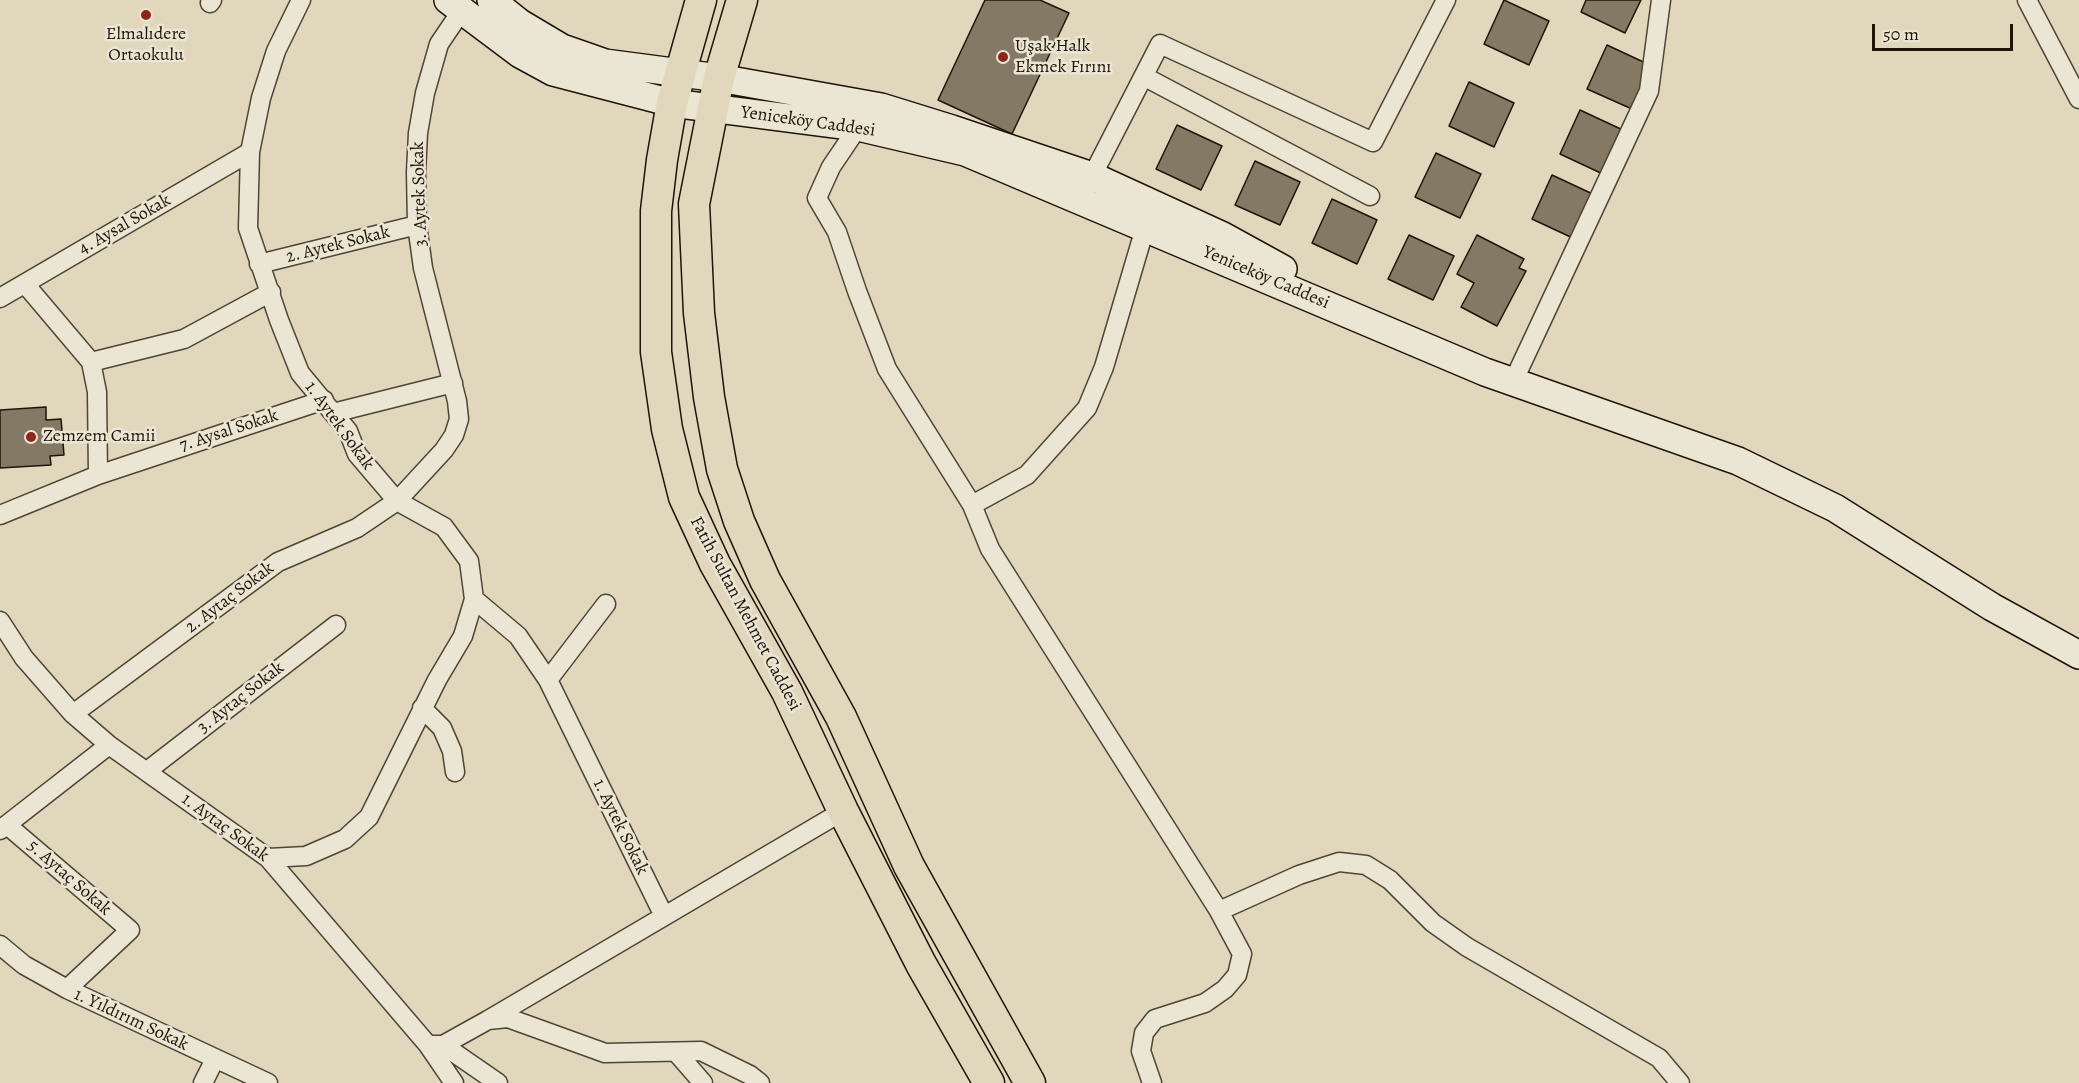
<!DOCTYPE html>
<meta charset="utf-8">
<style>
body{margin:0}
#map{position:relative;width:2079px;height:1083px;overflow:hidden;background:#e0d7bd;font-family:Alegreya,serif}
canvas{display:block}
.scale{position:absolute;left:1872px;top:24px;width:141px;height:27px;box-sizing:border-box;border:3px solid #1f1406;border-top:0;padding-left:8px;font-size:18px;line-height:21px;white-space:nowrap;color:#1f1406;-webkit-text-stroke:4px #ebe5d4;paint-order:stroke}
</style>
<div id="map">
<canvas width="2079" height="1083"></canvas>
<div class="scale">50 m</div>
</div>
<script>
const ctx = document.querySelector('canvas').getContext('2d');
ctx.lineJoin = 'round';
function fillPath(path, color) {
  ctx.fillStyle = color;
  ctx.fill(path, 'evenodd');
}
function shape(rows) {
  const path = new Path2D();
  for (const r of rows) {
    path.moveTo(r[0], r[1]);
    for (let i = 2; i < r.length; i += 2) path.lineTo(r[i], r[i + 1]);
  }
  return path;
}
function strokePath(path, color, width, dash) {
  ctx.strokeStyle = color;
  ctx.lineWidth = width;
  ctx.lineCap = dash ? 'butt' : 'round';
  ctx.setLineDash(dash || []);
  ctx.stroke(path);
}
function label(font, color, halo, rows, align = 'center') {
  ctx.font = font + ' Alegreya,serif';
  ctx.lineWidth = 5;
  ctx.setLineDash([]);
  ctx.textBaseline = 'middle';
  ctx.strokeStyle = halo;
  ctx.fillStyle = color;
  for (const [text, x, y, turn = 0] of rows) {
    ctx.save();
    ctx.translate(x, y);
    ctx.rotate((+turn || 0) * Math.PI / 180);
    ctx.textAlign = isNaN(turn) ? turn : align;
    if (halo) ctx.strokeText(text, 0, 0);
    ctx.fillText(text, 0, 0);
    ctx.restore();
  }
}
const building = shape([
 [985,0,1040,0,1069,13,1012,134,938,100,985,0],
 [1504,0,1549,21,1529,65,1484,44,1504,0],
 [1586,0,1641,0,1625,33,1581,12,1586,0],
 [1607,45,1652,66,1632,109,1587,89,1607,45],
 [1469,82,1514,103,1494,147,1449,126,1469,82],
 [1580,110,1625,131,1605,175,1560,154,1580,110],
 [1177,125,1222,146,1201,190,1156,169,1177,125],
 [1436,153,1481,174,1460,218,1415,197,1436,153],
 [1255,161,1300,182,1280,225,1235,205,1255,161],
 [1552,175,1597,196,1577,240,1532,219,1552,175],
 [1332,199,1377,220,1357,264,1312,243,1332,199],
 [1409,235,1454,256,1433,300,1388,279,1409,235],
 [1477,235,1524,259,1519,268,1526,271,1497,326,1461,307,1474,283,1457,274,1477,235],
 [46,407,46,420,61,419,64,455,50,456,51,465,0,468,0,410,46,407]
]);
const street = shape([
 [301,0,276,51,261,98,250,152,248,228,279,320,300,373,348,431,357,454,397,501,444,527,469,561,474,599,518,636,548,680,663,914],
 [2027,0,2079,99],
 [210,3,212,0],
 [1145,77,1370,196],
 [858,127,831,167,817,198,837,232,857,291,887,369,972,505,990,549,1219,911,1242,954,1237,975,1225,989,1205,1003,1155,1019,1144,1033,1141,1051,1152,1083],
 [1087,186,1160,44,1373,142,1446,0],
 [259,264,417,225],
 [25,284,91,362,97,392,98,475],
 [0,298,250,152],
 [91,362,184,339,271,292],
 [1513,382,1649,91,1661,0],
 [333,413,453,383],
 [972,505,1027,475,1087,408,1104,367,1145,228],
 [0,515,98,475,324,400],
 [0,621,24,658,73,714,109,745,268,858,428,1045,454,1083],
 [548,680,606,604],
 [422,708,442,728,452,751,455,772],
 [73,714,278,562,357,528,397,501,444,450,454,435,459,419,457,401,423,268,417,225,416,172,418,133,425,93,439,44,462,10],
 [147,771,336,625],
 [7,825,130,930,67,989],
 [0,830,109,745],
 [268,858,306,856,345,839,369,817,437,680,463,636,474,599],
 [1219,911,1299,875,1339,862,1366,865,1390,880,1433,923,1467,947,1659,1058,1680,1083],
 [0,945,24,965,67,989,268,1083],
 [488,1020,843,811],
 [428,1045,443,1045,488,1020,508,1018,605,1053,701,1051,750,1075,760,1083],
 [443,1045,498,1083],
 [676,1052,703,1083],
 [203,1083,215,1059]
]);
const secondary = shape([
 [448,0,520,54,553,72,672,103,858,127,965,152,1485,372,1738,461,1835,508,1992,607,2079,655],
 [491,0,520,23,562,48,605,63,719,78,881,107,952,129,1092,176,1223,236,1283,269]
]);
const primary = shape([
 [701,0,672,103,662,160,656,211,656,352,667,429,684,497,715,564,787,692,843,811,921,964,989,1083],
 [742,0,719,78,694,204,699,313,709,397,722,469,739,521,765,580,841,717,909,866,1030,1083]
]);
const markers = [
 [146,15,6,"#8f2418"],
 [1003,57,6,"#8f2418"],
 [31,437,6,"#8f2418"]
];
const poiNames = [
 ["Elmalıdere",146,35,"center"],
 ["Ortaokulu",146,56,"center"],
 ["Uşak Halk",1015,47],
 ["Ekmek Fırını",1015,68],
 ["Zemzem Camii",43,437]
];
const streetNames = [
 ["Yeniceköy Caddesi",808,122,8],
 ["3. Aytek Sokak",420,194,-92],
 ["4. Aysal Sokak",125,225,-30],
 ["2. Aytek Sokak",338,245,-14],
 ["Yeniceköy Caddesi",1266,278,23],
 ["1. Aytek Sokak",339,426,54],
 ["7. Aysal Sokak",229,431,-18],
 ["2. Aytaç Sokak",230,598,-37],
 ["Fatih Sultan Mehmet Caddesi",745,614,62],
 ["3. Aytaç Sokak",241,698,-38],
 ["1. Aytek Sokak",620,827,64],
 ["1. Aytaç Sokak",225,828,36],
 ["5. Aytaç Sokak",69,878,41],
 ["1. Yıldırım Sokak",131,1020,25]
];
fillPath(building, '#837965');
strokePath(building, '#1f1406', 1.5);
strokePath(street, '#4f4534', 21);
strokePath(secondary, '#1f1406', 30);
strokePath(primary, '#1f1406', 33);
strokePath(street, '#ebe5d4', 18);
strokePath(secondary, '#ebe5d4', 27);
strokePath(primary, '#e0d7bd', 30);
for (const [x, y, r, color] of markers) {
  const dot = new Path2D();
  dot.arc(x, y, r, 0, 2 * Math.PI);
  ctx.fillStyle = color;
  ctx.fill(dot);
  strokePath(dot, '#ebe5d4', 2);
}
label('18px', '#1f1406', '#ebe5d4', poiNames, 'left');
label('18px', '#1f1406', '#ebe5d4', streetNames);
</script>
